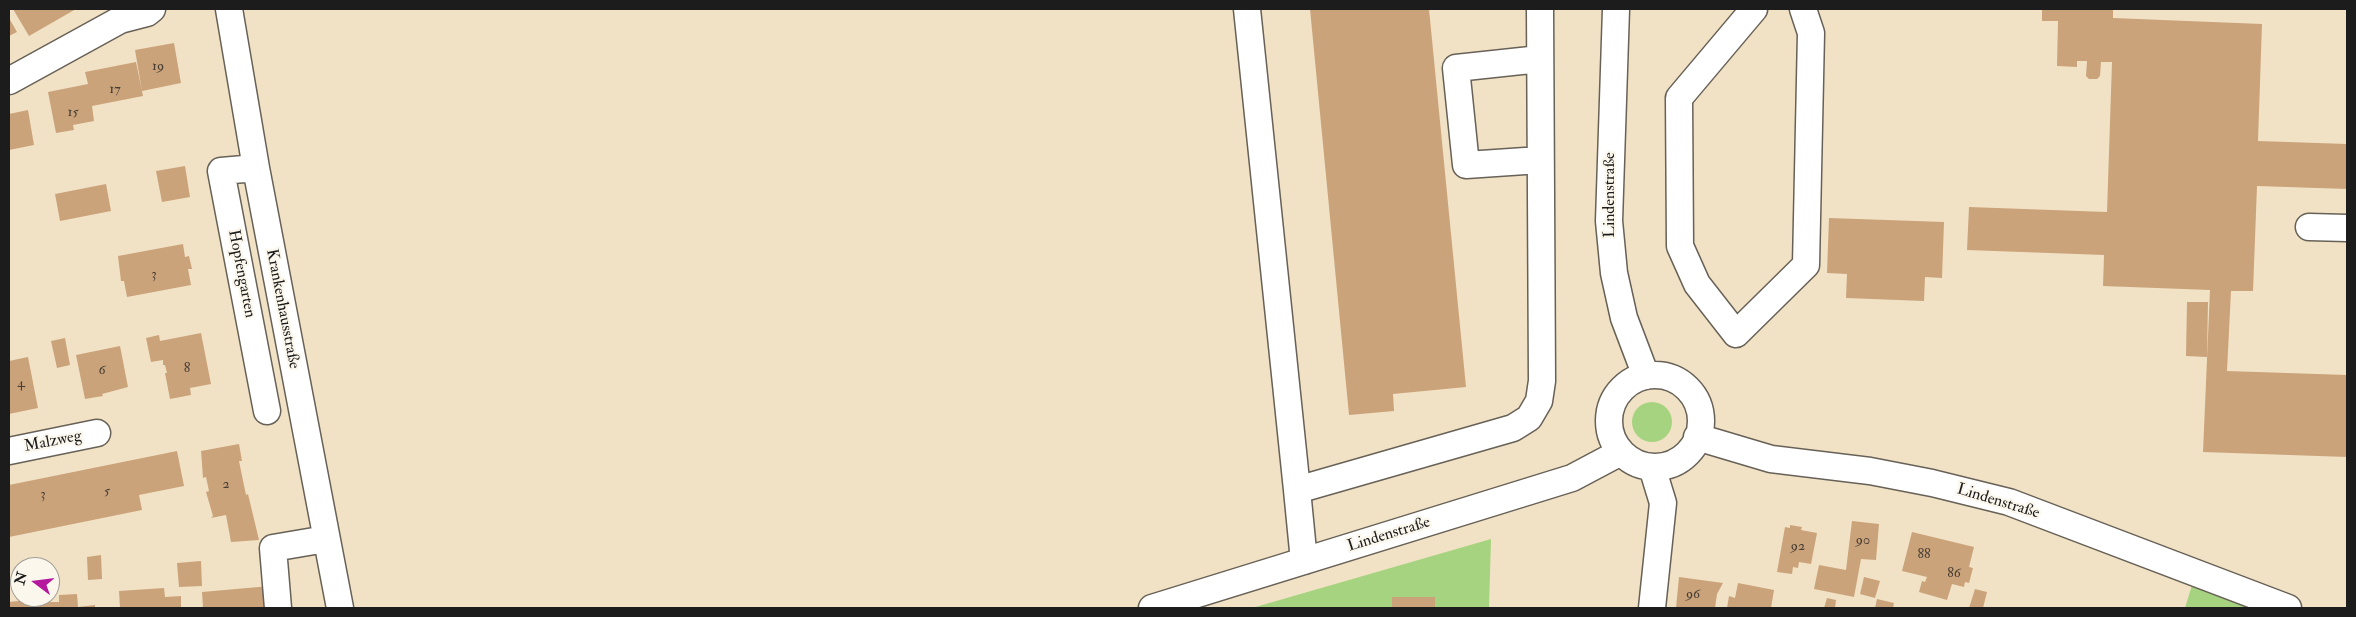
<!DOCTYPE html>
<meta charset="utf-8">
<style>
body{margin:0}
#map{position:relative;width:2356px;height:617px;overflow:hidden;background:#f2e2c5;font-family:"IM FELL Double Pica",serif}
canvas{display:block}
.frame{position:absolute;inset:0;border:10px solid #1c1c1c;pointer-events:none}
.north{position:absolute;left:10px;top:557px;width:50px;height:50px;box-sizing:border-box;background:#fbf7ec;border:1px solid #a29f99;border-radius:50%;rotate:285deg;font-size:14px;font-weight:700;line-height:20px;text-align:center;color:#1c1c1c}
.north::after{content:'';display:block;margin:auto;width:18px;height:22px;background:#b5179e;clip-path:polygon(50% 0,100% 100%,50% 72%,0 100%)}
</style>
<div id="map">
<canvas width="2356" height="617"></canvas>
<div class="frame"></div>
<div class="north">N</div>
</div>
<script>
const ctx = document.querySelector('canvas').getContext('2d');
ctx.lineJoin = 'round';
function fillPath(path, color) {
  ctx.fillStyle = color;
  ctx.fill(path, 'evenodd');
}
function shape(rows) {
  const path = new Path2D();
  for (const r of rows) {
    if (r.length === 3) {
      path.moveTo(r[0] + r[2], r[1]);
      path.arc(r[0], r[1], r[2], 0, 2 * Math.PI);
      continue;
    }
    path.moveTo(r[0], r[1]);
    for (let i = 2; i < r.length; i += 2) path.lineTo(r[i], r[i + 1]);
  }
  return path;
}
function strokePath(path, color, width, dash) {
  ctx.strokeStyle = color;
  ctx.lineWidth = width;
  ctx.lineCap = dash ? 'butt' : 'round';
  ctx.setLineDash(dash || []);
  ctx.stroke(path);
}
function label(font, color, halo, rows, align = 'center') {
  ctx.font = font + ' "IM FELL Double Pica",serif';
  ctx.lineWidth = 4.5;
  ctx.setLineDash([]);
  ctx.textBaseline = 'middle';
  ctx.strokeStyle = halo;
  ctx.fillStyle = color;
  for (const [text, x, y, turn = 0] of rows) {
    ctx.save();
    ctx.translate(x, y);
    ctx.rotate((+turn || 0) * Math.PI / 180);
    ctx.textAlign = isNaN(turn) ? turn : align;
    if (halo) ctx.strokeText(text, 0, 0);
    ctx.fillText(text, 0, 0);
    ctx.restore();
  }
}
const green = shape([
 [1652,422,20],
 [1491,539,1489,608,1252,608],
 [2192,585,2254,608,2185,608]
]);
const building = shape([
 [13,9,76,9,29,36],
 [1310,9,1429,9,1466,387,1393,394,1394,411,1349,415],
 [2042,9,2113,9,2113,18,2262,24,2258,141,2347,144,2347,189,2257,186,2253,291,2231,291,2227,371,2347,375,2347,457,2203,452,2210,290,2103,286,2104,255,1967,250,1969,207,2107,212,2112,62,2101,62,2100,76,2097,79,2089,79,2086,76,2087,61,2077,61,2077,67,2057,66,2058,21,2042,21],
 [9,18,17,32,9,36],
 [174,43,181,83,142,91,135,50],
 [136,62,143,96,92,106,94,121,73,125,74,130,56,133,48,92,88,84,85,72],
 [28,110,34,145,9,150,9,114],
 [185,166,190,197,162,202,156,171],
 [106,184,111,211,60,221,55,194],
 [1829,218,1944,222,1942,278,1925,277,1924,301,1846,298,1847,274,1827,273],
 [183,244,185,257,189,256,192,269,188,269,191,285,127,297,124,281,121,281,118,256],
 [2187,302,2208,302,2207,357,2186,356],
 [201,333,211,384,190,388,191,395,170,399,165,373,167,373,165,365,163,365,163,360,151,362,146,338,159,335,160,341],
 [65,338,70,365,57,368,51,341],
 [120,346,128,387,102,394,103,396,85,399,76,355],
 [28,357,38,408,9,414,9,361],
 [239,444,242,461,239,461,246,495,248,494,259,540,231,542,226,515,211,518,213,516,206,492,209,491,206,477,203,478,201,451],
 [177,451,184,486,139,495,142,510,9,537,9,485],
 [1852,521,1879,524,1876,560,1861,559,1854,597,1814,589,1819,565,1846,570],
 [1790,525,1802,527,1801,530,1817,533,1811,564,1799,562,1798,568,1793,567,1792,574,1777,572,1785,527,1790,528],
 [1912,532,1974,547,1969,567,1973,568,1969,583,1965,582,1964,587,1952,584,1947,600,1919,592,1922,581,1925,582,1927,577,1902,571],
 [101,555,102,579,88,580,87,557],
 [201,561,202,586,179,587,177,563],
 [1679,577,1723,583,1717,594,1715,608,1676,608],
 [1864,577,1880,581,1875,598,1860,594],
 [1738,583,1774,590,1771,608,1727,608,1729,596,1735,598],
 [270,586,272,608,203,608,202,592],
 [164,588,165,597,181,596,181,608,120,608,119,591],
 [1975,589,1987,592,1983,608,1969,608],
 [77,594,78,607,95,605,95,608,9,608,9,602,27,600,27,597,48,597,48,602,59,602,59,595],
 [1392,597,1435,597,1435,608,1392,608],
 [1827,598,1836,600,1835,608,1824,608],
 [1877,599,1894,603,1893,608,1875,608]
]);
const minor = shape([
 [229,9,256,168,340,608],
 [1247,9,1297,490,1513,428,1529,418,1539,401,1542,381,1540,9],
 [1616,9,1609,221,1614,273,1624,318,1646,376],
 [1754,9,1679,98,1680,246,1697,284,1736,334,1806,265,1811,33,1803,9],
 [9,81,120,20,147,13,152,9],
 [1540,160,1466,165,1456,68,1540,59],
 [256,168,221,171,267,411],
 [2309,227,2347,228],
 [1655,421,46],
 [1697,437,1771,459,1870,471,1932,483,2009,502,2288,608],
 [9,451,97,433],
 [1297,490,1304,561],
 [278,608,273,548,326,539],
 [1152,608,1572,478,1621,452],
 [1652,608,1663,503,1652,467]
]);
const numberNames = [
 ["19",158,67],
 ["17",115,90],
 ["15",73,113],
 ["3",154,275],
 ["8",187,369],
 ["6",102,371],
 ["4",21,384],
 ["2",226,485],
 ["5",107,492],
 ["3",43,495],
 ["90",1863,541],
 ["92",1798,547],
 ["88",1924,555],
 ["86",1954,574],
 ["96",1693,595]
];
const streetNames = [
 ["Lindenstraße",1611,195,-90],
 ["Hopfengarten",241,274,79],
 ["Krankenhausstraße",282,309,79],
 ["Malzweg",53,442,-11],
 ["Lindenstraße",1998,502,17],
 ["Lindenstraße",1389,535,-17]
];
fillPath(green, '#a6d37f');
fillPath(building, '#caa37b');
strokePath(minor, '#676157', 29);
strokePath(minor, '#fff', 26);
label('14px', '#483e34', null, numberNames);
label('16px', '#1c1c1c', '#fbf7ec', streetNames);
</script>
